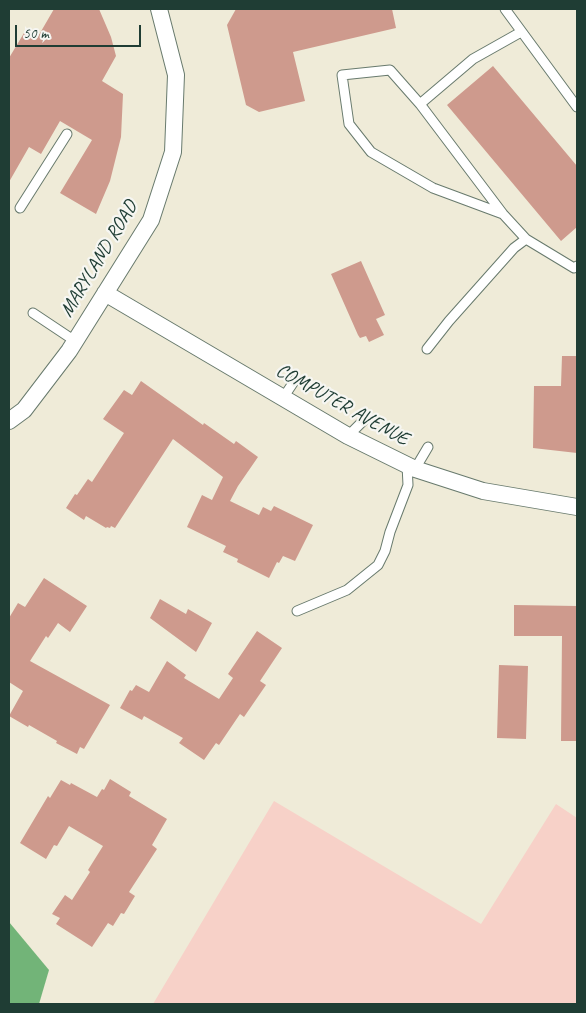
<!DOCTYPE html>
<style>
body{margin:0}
#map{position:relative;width:586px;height:1013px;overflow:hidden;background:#efebd8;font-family:Caveat,sans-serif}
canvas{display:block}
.frame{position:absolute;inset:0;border:10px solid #1f3d34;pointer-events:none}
.scale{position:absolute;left:15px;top:25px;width:126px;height:22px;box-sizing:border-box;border:2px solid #1f3d34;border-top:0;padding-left:6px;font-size:15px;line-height:18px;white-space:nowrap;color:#1f3d34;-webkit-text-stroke:4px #f6f6f2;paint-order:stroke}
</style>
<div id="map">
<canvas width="586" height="1013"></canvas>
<div class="frame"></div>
<div class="scale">50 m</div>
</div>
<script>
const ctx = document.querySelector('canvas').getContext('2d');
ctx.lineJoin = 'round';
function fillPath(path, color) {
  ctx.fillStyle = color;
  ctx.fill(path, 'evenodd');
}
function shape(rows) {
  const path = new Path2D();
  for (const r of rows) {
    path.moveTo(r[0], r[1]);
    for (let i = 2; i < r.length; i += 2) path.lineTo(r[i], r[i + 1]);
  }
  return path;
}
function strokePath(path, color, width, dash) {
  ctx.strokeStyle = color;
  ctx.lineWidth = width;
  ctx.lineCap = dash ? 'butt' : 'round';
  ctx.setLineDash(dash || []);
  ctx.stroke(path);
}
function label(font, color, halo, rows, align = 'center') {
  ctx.font = font + ' Caveat,sans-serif';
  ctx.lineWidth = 4.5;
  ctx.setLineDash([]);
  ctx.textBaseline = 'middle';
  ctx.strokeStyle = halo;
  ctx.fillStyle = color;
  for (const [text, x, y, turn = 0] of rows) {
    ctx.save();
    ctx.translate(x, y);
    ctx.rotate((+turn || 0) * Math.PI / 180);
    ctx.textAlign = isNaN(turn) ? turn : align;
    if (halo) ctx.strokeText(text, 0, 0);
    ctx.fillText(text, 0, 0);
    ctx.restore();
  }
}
const built = shape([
 [274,801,481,924,556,804,577,818,577,1004,153,1004]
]);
const forest = shape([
 [9,922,49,970,39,1004,9,1004]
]);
const building = shape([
 [54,9,99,9,111,37,116,56,102,81,123,94,121,137,110,181,96,214,60,193,92,140,60,121,41,154,29,147,9,182,9,58,24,33,36,40],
 [236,9,392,9,396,28,293,52,305,101,259,112,246,105,227,25],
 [493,66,577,166,577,227,561,241,447,105],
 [361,261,385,315,376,319,384,335,369,342,366,336,360,338,358,335,331,274],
 [562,356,577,356,577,453,533,448,534,386,561,386],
 [141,381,203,425,204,423,234,444,236,441,258,457,238,486,230,501,259,515,263,507,271,511,274,506,313,525,295,561,283,556,279,563,277,562,269,578,237,562,238,559,223,552,226,546,187,527,202,495,212,500,223,477,173,439,115,528,111,526,110,528,107,527,106,528,86,516,84,520,66,508,75,494,77,495,88,479,92,482,124,433,103,419,124,390,132,395],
 [44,578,87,606,70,632,58,623,48,638,46,636,30,661,110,705,84,749,80,747,77,754,56,743,57,741,29,725,28,727,9,716,23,691,9,682,9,618,18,603,25,607],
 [160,599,186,614,188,609,212,623,196,652,150,618],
 [514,605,577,606,577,741,561,741,562,636,514,636],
 [257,631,282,648,260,681,266,685,244,717,240,714,219,745,216,743,204,760,179,743,183,738,144,716,142,720,120,708,130,690,132,691,136,685,149,692,167,661,186,675,184,678,219,699,233,678,228,674],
 [499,665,528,666,526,739,497,738],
 [110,779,131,792,129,796,167,819,152,845,157,849,129,892,135,896,124,914,121,913,113,926,108,923,92,947,56,924,60,918,52,914,65,895,72,900,90,872,88,870,103,846,69,826,57,846,54,845,46,859,20,843,48,796,50,798,61,780,70,785,71,783,97,797,102,789,104,790]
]);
const service = shape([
 [505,9,577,107],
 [420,104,473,59,521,32],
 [20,208,67,134],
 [503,214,433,188,371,152,349,124,342,75,390,70,420,104,503,214,526,239,574,268,577,266],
 [33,313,75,341],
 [427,349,449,321,514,248,526,239],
 [283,398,295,380],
 [348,436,364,420],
 [415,469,428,447],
 [297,611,347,590,378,565,385,551,390,532,408,485,407,465]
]);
const minor = shape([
 [105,293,348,436,415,469,483,491,577,507],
 [9,421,24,410,69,351,151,220,173,152,176,75,159,9]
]);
const streetNames = [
 ["MARYLAND ROAD",99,259,-59],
 ["COMPUTER AVENUE",342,405,29]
];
fillPath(built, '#f7d1c8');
fillPath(forest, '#72b478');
fillPath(building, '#ce9a8d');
strokePath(service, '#687a6d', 11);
strokePath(minor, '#687a6d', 18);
strokePath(service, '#fff', 9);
strokePath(minor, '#fff', 16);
label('20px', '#1f3d34', '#f6f6f2', streetNames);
</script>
